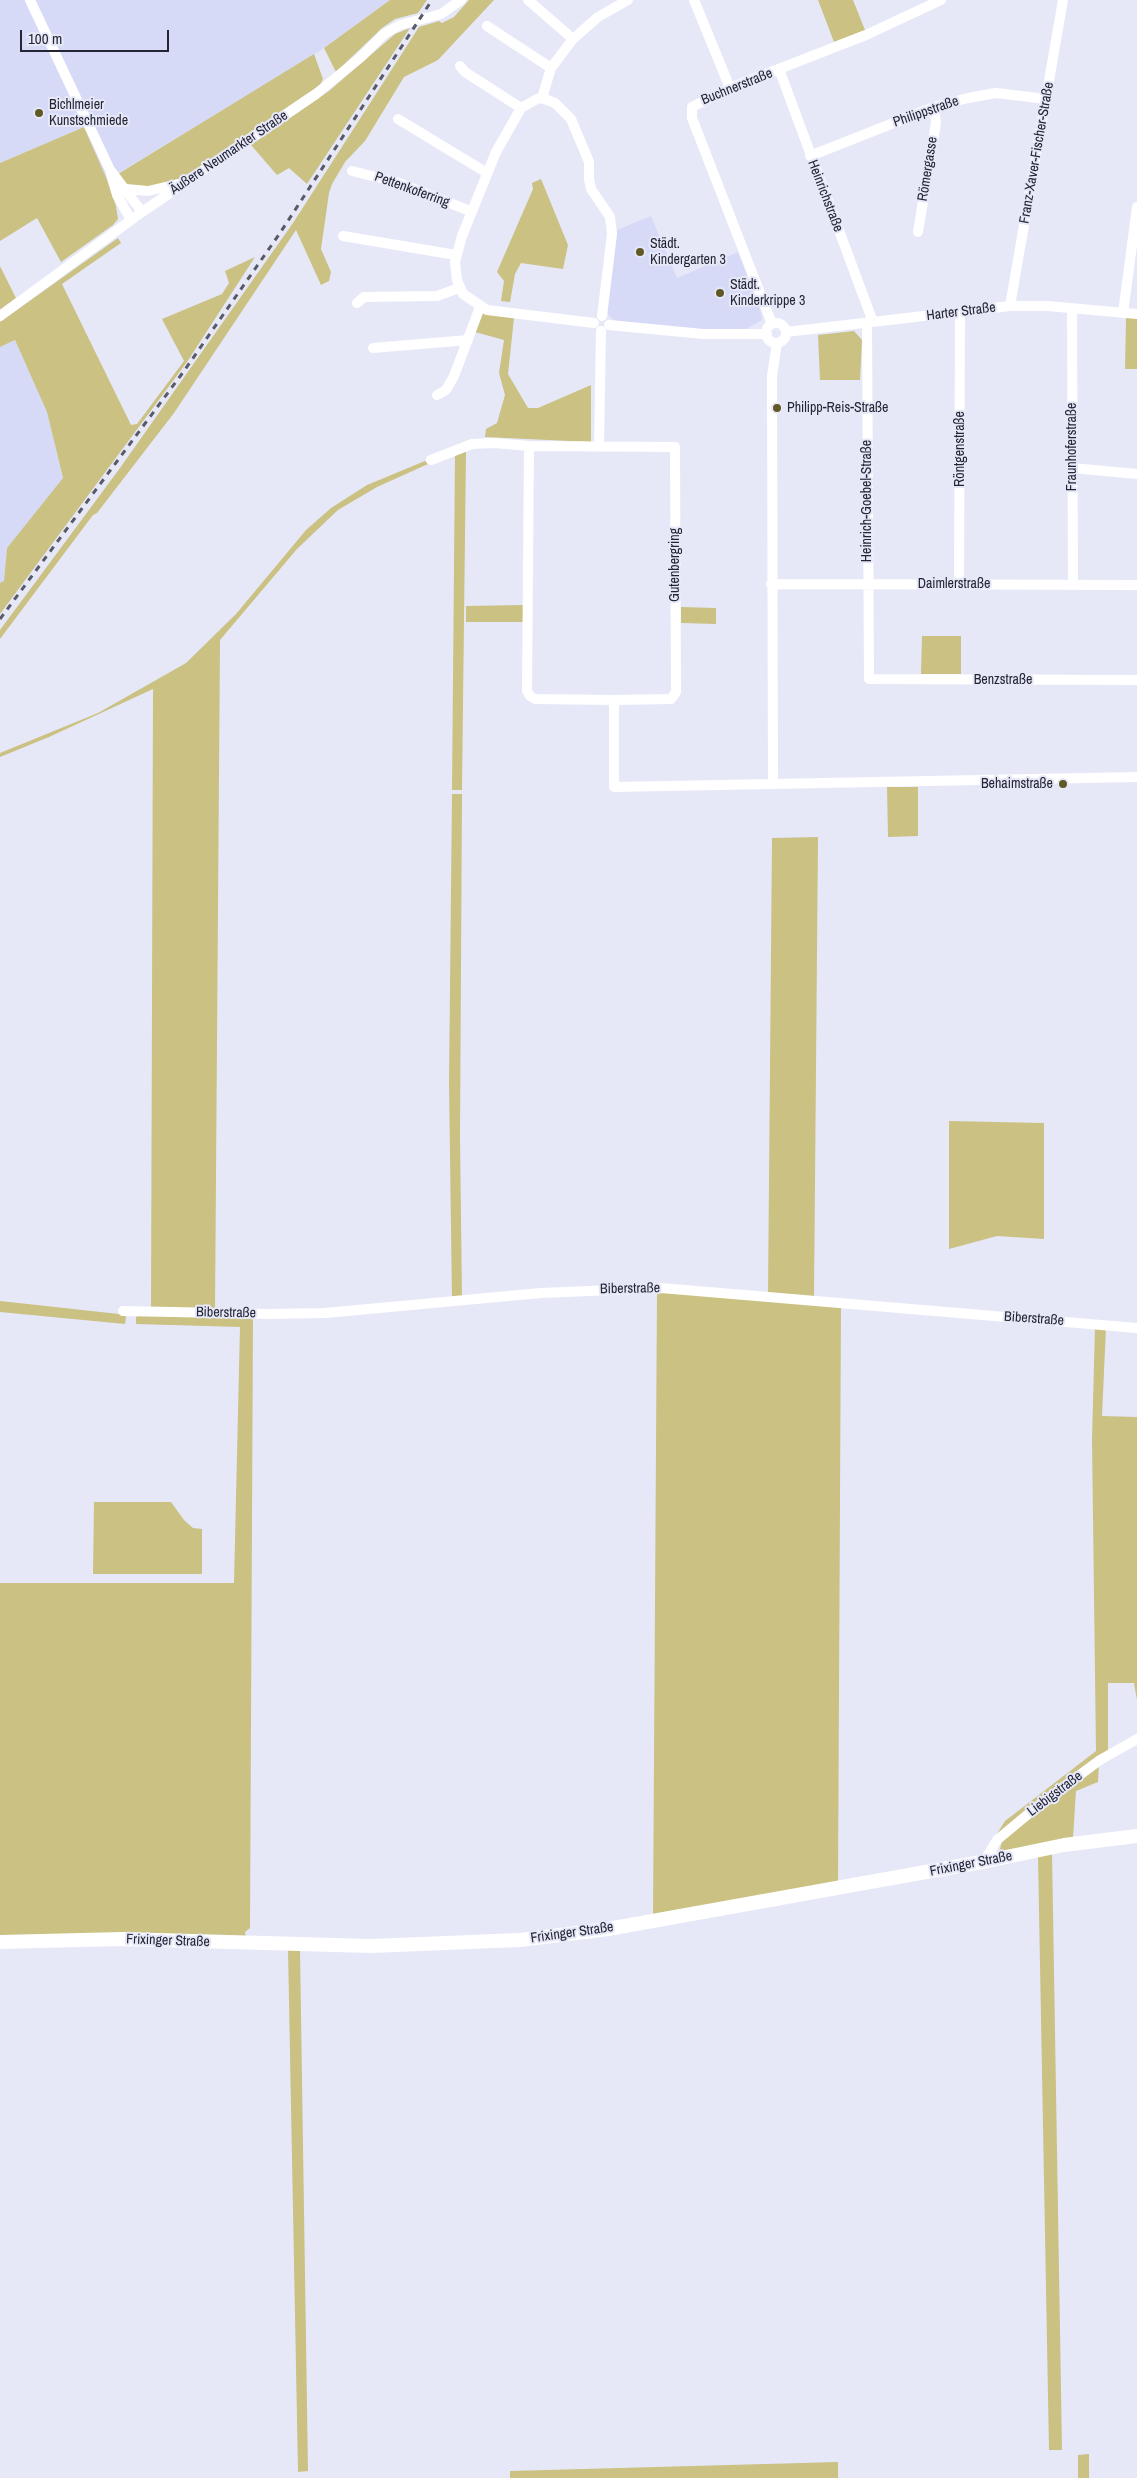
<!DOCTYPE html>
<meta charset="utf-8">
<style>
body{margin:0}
#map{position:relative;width:1137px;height:2478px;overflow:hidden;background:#e6e8f8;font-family:"Archivo Narrow",sans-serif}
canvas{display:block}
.scale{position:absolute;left:20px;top:30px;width:149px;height:22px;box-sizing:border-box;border:2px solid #242534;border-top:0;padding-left:6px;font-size:15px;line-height:18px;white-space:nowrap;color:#242534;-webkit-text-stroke:4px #e6e8f8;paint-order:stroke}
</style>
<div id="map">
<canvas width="1137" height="2478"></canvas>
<div class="scale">100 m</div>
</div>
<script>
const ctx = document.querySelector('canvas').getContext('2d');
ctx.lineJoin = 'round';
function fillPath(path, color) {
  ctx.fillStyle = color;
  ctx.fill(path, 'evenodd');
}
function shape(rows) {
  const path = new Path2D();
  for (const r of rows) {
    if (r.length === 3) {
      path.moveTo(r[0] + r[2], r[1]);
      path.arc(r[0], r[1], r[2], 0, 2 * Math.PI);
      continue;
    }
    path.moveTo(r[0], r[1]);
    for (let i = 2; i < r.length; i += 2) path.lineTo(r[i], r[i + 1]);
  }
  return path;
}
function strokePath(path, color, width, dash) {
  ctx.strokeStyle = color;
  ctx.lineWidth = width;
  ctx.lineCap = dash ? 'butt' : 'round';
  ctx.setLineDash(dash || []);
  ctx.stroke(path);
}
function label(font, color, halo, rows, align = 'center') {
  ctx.font = font + ' "Archivo Narrow",sans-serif';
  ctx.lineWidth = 4;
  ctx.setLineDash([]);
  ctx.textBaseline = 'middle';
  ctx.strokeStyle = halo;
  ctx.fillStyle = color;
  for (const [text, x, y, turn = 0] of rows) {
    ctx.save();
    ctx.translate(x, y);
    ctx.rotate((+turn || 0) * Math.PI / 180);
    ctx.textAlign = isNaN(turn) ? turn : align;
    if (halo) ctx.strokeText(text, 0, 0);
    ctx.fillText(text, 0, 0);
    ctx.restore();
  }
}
const built = shape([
 [0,0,390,0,318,52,107,180,84,127,0,163],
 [651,216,677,278,738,252,761,312,762,320,746,329,714,331,631,323,614,320,609,316,607,311,617,230],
 [15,340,47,412,63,479,7,548,4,582,0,583,0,347]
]);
const green = shape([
 [390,0,427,0,418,13,395,19,382,28,336,72,324,48],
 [469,0,494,0,438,60,404,77,365,141,345,162,332,184,329,193,321,249,331,272,329,281,321,285,296,230,174,413,97,513,93,515,0,639,0,630,120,468,293,223,419,27,439,21,442,23,454,17],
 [818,0,853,0,865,30,834,42],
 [410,28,307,184,289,168,277,175,251,145,329,91,395,34],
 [314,54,323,79,320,85,196,169,179,179,144,188,125,184,118,174],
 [84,127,107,180,116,206,118,219,113,225,61,262,37,218,0,241,0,163],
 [541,179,568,245,563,269,521,263,515,274,510,302,501,301,504,281,497,272,533,189,532,183],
 [118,238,121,243,62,284,131,425,137,424,184,361,162,319,222,294,229,283,225,271,255,257,187,362,0,614,0,583,4,581,7,548,63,478,47,412,15,340,0,347,0,322],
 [0,266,16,298,0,310],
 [483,311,514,318,508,374,528,408,538,408,591,385,591,442,485,437,486,429,497,423,505,395,499,373,504,340,475,332],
 [1126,318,1137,318,1137,369,1125,369],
 [854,331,862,340,860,380,820,380,818,335],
 [466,450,462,790,452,790,455,453],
 [425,461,428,464,377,487,338,510,297,549,220,640,215,1310,151,1309,153,689,49,737,0,757,0,753,98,713,186,663,236,614,306,530,331,508,367,485],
 [523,605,524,622,466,622,466,606],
 [681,607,716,608,716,624,681,623],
 [922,636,961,636,961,674,921,674],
 [887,787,918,787,918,836,888,837],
 [452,794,462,794,460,1137,462,1299,452,1300,449,1083],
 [818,837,814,1298,768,1294,772,838],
 [949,1121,1044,1123,1044,1239,997,1236,949,1249],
 [657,1291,841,1305,838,1885,653,1916],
 [0,1301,119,1314,125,1315,126,1318,125,1324,0,1312],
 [142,1314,253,1316,250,1928,245,1932,246,1938,0,1937,0,1583,234,1583,240,1327,136,1324,136,1317],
 [1095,1326,1106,1327,1102,1416,1137,1417,1137,1700,1134,1683,1108,1683,1108,1751,995,1837,1005,1821,1096,1751,1092,1440],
 [94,1502,171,1502,184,1520,193,1528,202,1529,202,1574,93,1574],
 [1099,1764,1098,1782,1076,1791,1073,1838,1003,1853,1000,1849,1002,1841],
 [1052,1852,1062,2450,1049,2450,1038,1856],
 [288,1949,300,1950,308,2471,298,2472],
 [1089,2454,1089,2478,1078,2478,1078,2455],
 [838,2462,838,2478,510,2478,510,2471]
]);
const minor = shape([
 [30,0,110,170,117,195,131,220],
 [528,0,573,39],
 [694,0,730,88],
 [487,26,551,68],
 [460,66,465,72,521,108],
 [779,69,873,322],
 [542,98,551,68,573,39,598,17,628,0],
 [398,119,487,173],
 [810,156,934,107,968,98,996,93,1047,99],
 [111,171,142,212],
 [352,171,396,182,470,211],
 [126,189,148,191,178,184],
 [918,232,936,123,934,107],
 [343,236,456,255],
 [357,303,364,297,437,296,459,288],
 [1010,306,1063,0],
 [1072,309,1073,585],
 [1123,313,1137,207],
 [0,316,142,212,316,94,361,57,384,34,400,25,441,14,461,0],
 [594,323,487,310,463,294,457,280,455,262,462,236,496,152,521,108,537,99,542,98,555,103,571,119,589,162,589,179,591,189,610,217,612,234,602,316],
 [867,323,869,679,1137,680],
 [776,333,10],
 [772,324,692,118,692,107,730,88,866,35,941,0],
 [609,325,703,334,767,334],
 [786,332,1010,306,1048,306,1137,314],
 [373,348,468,340],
 [437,395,446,390,454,376,480,307],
 [599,446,601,331],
 [431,460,472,444,494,443,529,446],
 [1072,468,1137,474],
 [771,584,1137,585],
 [959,584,960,313],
 [614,700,535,699,530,696,527,691,529,446,675,447,676,692,671,699,614,700,614,787,1137,777],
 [773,783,772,376,777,343],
 [123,1311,270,1314,325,1313,541,1293,661,1288,1137,1328],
 [987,1861,988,1855,997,1840,1039,1805,1100,1760,1137,1739]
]);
const tertiary = shape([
 [0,1942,122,1939,371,1946,520,1940,608,1929,987,1861,1064,1845,1137,1836]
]);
const rail = shape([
 [0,619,184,371,280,233,432,0]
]);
const markers = [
 [39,113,5,"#605825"],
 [640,252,5,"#605825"],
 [720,293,5,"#605825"],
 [777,408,5,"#605825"],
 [1063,784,5,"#605825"]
];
const streetNames = [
 ["Buchnerstraße",737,87,-22],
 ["Philippstraße",926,112,-19],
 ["Äußere Neumarkter Straße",229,153,-34],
 ["Franz-Xaver-Fischer-Straße",1037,153,-80],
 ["Römergasse",928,169,-81],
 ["Pettenkoferring",412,190,20],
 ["Heinrichstraße",825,196,69],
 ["Harter Straße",961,312,-7],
 ["Fraunhoferstraße",1072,447,-90],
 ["Röntgenstraße",960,449,-90],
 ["Heinrich-Goebel-Straße",867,501,-90],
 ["Gutenbergring",675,565,-90],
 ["Daimlerstraße",954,584],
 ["Benzstraße",1003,680],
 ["Biberstraße",630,1289,-1],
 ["Biberstraße",226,1313,1],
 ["Biberstraße",1034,1319,4],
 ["Liebigstraße",1055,1794,-37],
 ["Frixinger Straße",971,1864,-11],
 ["Frixinger Straße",572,1933,-8],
 ["Frixinger Straße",168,1941,2]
];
const poiNames = [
 ["Bichlmeier",49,105],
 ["Kunstschmiede",49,121],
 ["Städt.",650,244],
 ["Kindergarten 3",650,260],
 ["Städt.",730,285],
 ["Kinderkrippe 3",730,301],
 ["Philipp-Reis-Straße",787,408],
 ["Behaimstraße",1053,784,"right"]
];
fillPath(built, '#d7daf7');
fillPath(green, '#cac182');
strokePath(minor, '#fff', 10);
strokePath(tertiary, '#fff', 14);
strokePath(rail, '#585969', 3, [6, 6]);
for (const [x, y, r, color] of markers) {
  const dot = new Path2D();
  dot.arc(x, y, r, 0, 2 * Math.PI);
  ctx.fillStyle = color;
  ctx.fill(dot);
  strokePath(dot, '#e6e8f8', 2);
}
label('14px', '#242534', '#e6e8f8', streetNames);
label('14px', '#242534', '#e6e8f8', poiNames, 'left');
</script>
